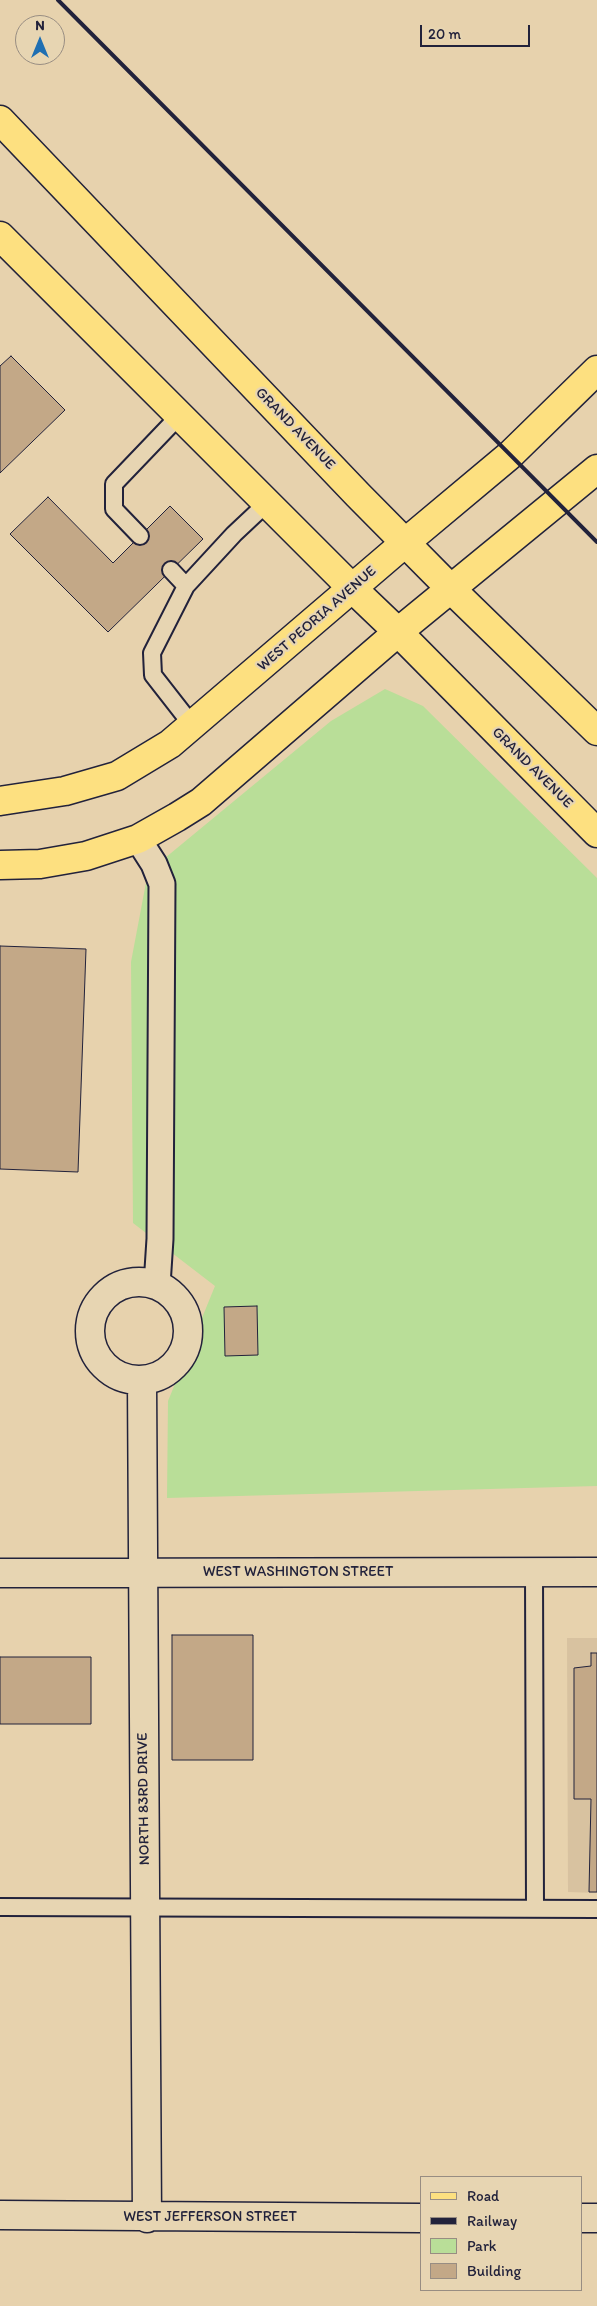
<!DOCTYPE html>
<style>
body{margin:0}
#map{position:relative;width:597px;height:2306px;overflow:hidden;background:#e7d2ad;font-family:Itim,sans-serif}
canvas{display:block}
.legend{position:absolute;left:420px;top:2176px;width:162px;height:115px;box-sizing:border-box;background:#e7d5b2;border:1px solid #988d82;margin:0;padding:6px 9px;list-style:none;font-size:15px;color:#22223b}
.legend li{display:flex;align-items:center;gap:10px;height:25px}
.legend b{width:25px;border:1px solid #988d82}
.north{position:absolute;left:15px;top:15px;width:50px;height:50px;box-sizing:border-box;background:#e7d5b2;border:1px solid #988d82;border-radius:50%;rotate:0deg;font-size:14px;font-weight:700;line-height:20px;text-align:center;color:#22223b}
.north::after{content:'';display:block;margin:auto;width:18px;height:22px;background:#1f6fb2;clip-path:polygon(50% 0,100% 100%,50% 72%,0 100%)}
.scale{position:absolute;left:420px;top:25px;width:110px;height:22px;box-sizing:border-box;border:2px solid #22223b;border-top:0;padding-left:6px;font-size:15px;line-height:18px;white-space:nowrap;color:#22223b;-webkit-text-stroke:4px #e7d5b2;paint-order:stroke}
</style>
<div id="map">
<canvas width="597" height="2306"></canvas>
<ul class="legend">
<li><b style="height:6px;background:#fde080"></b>Road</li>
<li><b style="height:6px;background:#22223b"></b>Railway</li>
<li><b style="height:14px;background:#b9de98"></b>Park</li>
<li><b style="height:14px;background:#c3a887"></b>Building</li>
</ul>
<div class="north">N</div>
<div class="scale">20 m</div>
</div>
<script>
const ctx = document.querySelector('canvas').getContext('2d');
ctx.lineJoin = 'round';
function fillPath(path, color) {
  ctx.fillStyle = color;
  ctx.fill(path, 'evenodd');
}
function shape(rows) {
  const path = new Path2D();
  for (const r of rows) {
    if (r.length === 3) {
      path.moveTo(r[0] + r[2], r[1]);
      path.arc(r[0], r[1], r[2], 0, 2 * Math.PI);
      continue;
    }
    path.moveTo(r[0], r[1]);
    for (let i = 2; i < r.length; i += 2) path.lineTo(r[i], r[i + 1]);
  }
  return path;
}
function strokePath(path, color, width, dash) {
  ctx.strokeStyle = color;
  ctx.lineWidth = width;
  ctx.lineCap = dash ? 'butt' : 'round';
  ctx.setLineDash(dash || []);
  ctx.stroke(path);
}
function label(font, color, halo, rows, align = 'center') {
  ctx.font = font + ' Itim,sans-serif';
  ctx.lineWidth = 4.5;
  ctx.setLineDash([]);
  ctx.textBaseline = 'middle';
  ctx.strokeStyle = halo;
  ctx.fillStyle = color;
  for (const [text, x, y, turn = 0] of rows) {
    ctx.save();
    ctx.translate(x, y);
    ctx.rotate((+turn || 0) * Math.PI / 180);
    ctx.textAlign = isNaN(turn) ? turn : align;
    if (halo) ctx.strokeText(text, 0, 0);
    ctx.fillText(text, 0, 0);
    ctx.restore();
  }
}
const built = shape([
 [567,1638,597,1638,597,1893,568,1892]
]);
const green = shape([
 [385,689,423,706,597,878,597,1486,167,1498,168,1401,215,1286,133,1223,131,962,148,872,331,721]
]);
const building = shape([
 [11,356,65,410,0,473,0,366,11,356],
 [48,497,113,563,170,506,203,539,108,632,10,534,48,497],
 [0,946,86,949,78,1172,0,1169,0,946],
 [257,1306,258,1355,225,1356,224,1307,257,1306],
 [172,1635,253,1635,253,1760,172,1760,172,1635],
 [591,1653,597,1653,597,1892,589,1892,591,1799,574,1799,574,1668,591,1666,591,1653],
 [0,1657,91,1657,91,1724,0,1724,0,1657]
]);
const service = shape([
 [140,536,114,509,114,484,180,415],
 [171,570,186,586],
 [192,725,153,675,152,653,186,586,234,534,267,503],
 [534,1573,535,1909],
 [0,1907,597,1909]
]);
const pedestrian = shape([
 [138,839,154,864,162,884,160,1239,157,1285]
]);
const minor = shape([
 [139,1331,49],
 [142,1381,147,2218],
 [0,1573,597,1572],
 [0,2215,421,2218],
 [581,2218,597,2218]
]);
const primary = shape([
 [0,801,65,791,117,776,170,744,406,542,510,455,597,370],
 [0,865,40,864,86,856,138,839,177,817,201,802,398,632,597,469]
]);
const trunk = shape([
 [0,120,358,495,452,590,597,731],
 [0,236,352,588,398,632,597,833]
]);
const rail = shape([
 [58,0,597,542]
]);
const streetNames = [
 ["GRAND AVENUE",295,429,46],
 ["WEST PEORIA AVENUE",317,619,-41],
 ["GRAND AVENUE",532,768,45],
 ["WEST WASHINGTON STREET",298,1572],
 ["NORTH 83RD DRIVE",144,1799,-91],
 ["WEST JEFFERSON STREET",210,2217]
];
fillPath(built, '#d8c2a0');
fillPath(green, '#b9de98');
fillPath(building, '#c3a887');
strokePath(building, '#22223b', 1);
strokePath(service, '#22223b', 20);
strokePath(pedestrian, '#22223b', 29);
strokePath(minor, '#22223b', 31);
strokePath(primary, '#22223b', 31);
strokePath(trunk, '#22223b', 31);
strokePath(service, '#e7d5b2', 16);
strokePath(pedestrian, '#e7d5b2', 25);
strokePath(minor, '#e7d5b2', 28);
strokePath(primary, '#fde080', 28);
strokePath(trunk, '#fde080', 28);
strokePath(rail, '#22223b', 4);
label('15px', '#22223b', '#e7d5b2', streetNames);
</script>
